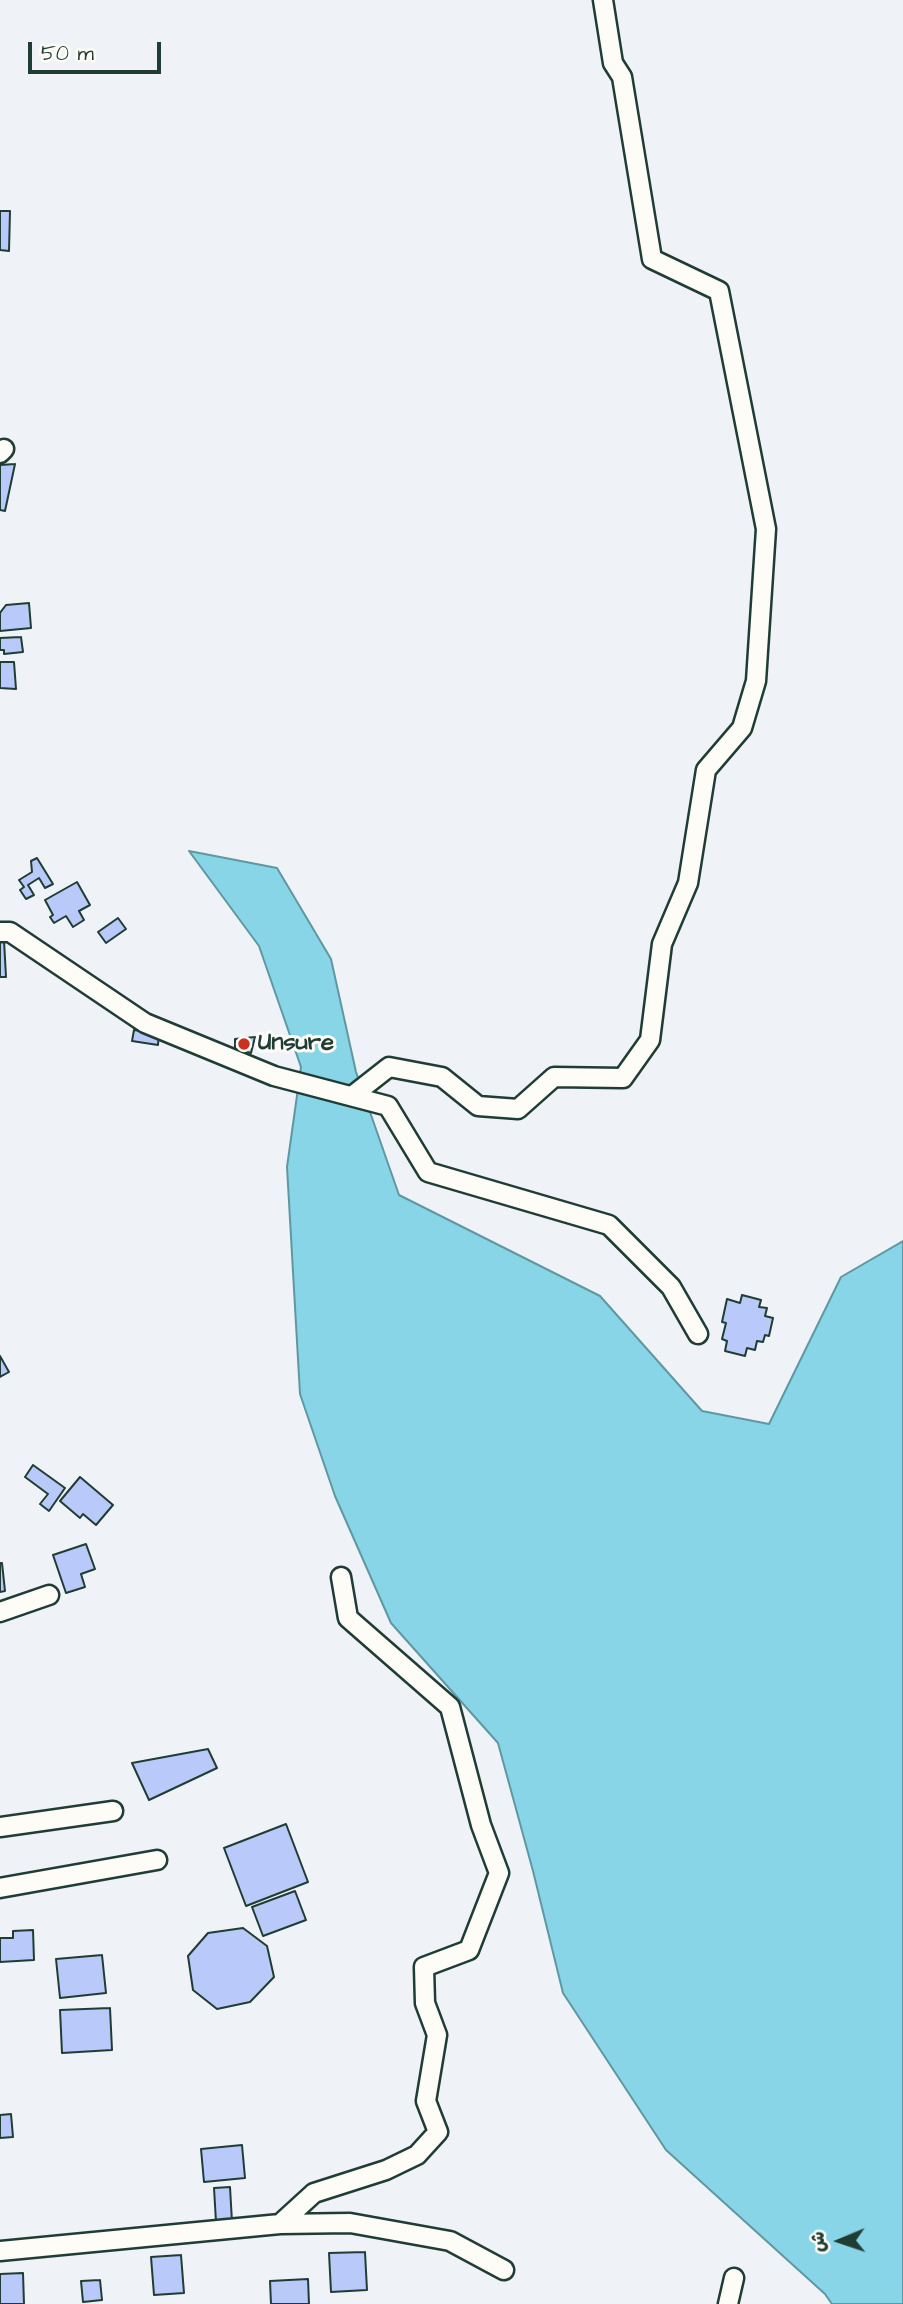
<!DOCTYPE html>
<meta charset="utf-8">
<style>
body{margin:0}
#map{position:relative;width:903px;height:2304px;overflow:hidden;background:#eff2f7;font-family:"Architects Daughter","Playpen Sans Arabic",sans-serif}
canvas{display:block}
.north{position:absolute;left:805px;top:2206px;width:70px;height:70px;-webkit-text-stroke:5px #fdfcf7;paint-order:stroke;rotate:268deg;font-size:19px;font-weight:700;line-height:28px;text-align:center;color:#1f3d34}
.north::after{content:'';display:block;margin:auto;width:24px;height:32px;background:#1f3d34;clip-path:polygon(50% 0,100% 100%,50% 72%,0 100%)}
.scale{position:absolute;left:28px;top:42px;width:133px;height:32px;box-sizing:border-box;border:4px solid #1f3d34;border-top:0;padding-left:9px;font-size:21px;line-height:24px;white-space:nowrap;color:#1f3d34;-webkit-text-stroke:5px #fdfcf7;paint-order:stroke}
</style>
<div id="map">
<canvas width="903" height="2304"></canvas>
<div class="north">ش</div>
<div class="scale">50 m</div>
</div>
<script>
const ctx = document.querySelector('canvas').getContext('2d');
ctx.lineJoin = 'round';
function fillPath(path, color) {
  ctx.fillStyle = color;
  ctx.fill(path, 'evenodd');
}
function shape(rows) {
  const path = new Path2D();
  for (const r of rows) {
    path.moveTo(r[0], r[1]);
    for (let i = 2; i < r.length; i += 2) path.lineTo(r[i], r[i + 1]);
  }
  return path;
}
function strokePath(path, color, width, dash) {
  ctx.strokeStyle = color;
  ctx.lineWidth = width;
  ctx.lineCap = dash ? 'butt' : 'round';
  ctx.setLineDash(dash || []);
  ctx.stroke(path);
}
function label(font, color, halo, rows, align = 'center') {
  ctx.font = font + ' "Architects Daughter",sans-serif';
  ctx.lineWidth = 6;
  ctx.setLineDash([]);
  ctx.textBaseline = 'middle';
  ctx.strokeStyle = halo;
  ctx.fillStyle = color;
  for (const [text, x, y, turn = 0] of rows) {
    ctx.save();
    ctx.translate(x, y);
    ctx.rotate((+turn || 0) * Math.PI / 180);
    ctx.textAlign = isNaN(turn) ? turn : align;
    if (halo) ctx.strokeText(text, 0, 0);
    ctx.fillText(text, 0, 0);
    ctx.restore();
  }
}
const water = shape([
 [189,851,277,868,331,959,356,1072,399,1195,600,1296,702,1411,769,1424,841,1277,903,1241,903,2304,832,2304,825,2294,666,2150,563,1993,533,1871,498,1743,391,1623,335,1496,300,1394,287,1167,301,1067,259,946,189,851]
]);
const building = shape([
 [0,211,10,211,9,251,0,250,0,211],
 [15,464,5,511,0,510,0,465,15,464],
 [29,603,31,628,0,631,0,613,6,605,29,603],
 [21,637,23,652,4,654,4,650,0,650,0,638,21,637],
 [0,662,14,662,16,689,0,688,0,662],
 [37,858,53,884,45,888,39,878,28,885,34,895,26,899,20,890,24,887,19,880,32,872,31,861,37,858],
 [77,882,90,905,79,911,84,920,73,927,66,916,54,923,50,917,53,915,45,900,77,882],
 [118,918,126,929,106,943,98,932,118,918],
 [0,939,4,940,6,977,0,977,0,939],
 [134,1030,159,1033,158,1045,132,1041,134,1030],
 [255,1037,251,1053,235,1049,235,1039,255,1037],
 [742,1295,761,1300,759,1307,767,1308,765,1316,773,1318,769,1336,765,1335,763,1342,757,1341,755,1350,747,1348,745,1356,725,1351,727,1341,722,1339,726,1323,722,1322,727,1299,740,1303,742,1295],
 [0,1356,9,1372,0,1377,0,1356],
 [33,1465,65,1488,49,1511,40,1504,48,1494,25,1477,33,1465],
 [80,1477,113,1505,96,1525,83,1514,80,1518,60,1501,80,1477],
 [86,1544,95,1569,81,1574,85,1587,66,1593,53,1555,86,1544],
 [0,1563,2,1563,5,1591,0,1592,0,1563],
 [208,1749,217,1768,149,1800,132,1763,208,1749],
 [286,1824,308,1882,246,1906,224,1848,286,1824],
 [295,1891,306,1920,263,1936,252,1907,295,1891],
 [243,1928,267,1946,274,1977,250,2002,217,2009,193,1990,188,1956,208,1933,243,1928],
 [33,1930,34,1960,0,1962,0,1938,13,1938,13,1931,33,1930],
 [102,1955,106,1993,60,1998,56,1959,102,1955],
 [110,2008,112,2050,62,2053,60,2010,110,2008],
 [11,2114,13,2137,0,2138,0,2115,11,2114],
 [242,2145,245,2178,204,2182,201,2149,242,2145],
 [230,2187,232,2222,216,2222,214,2188,230,2187],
 [365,2252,367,2290,331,2292,329,2253,365,2252],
 [181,2255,184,2293,154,2295,151,2257,181,2255],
 [23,2273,24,2304,0,2304,0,2274,23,2273],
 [308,2279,309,2304,271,2304,270,2281,308,2279],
 [100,2280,102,2300,83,2302,81,2281,100,2280]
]);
const minor = shape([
 [0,453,4,449],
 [0,932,10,932,145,1023,274,1076,388,1106,428,1172,609,1225,671,1287,698,1334],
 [352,1096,389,1067,442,1077,478,1106,518,1109,554,1077,623,1078,650,1040,662,944,688,883,706,770,742,728,756,681,766,529,719,291,652,259,622,77,613,63,603,0],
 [0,1612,49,1595],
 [0,1827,113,1811],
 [0,1888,157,1860],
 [280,2224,314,2193,386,2170,417,2155,438,2132,426,2101,437,2035,425,2003,424,1967,469,1950,499,1873,481,1825,450,1707,348,1618,341,1577],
 [0,2251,280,2224,350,2223,450,2241,504,2270],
 [728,2304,734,2278]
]);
const markers = [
 [244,1044,7,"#c8321e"]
];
const poiNames = [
 ["Unsure",258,1044]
];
fillPath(water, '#89d5e8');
strokePath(water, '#5f98a0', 2);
fillPath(building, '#b9c9f9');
strokePath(building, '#1f3d34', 2);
strokePath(minor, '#1f3d34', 23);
strokePath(minor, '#fdfcf7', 18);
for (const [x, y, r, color] of markers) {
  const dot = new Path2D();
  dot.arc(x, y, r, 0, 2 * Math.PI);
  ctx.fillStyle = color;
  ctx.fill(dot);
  strokePath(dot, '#fdfcf7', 2.5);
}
label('bold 24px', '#1f3d34', '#fdfcf7', poiNames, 'left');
</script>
